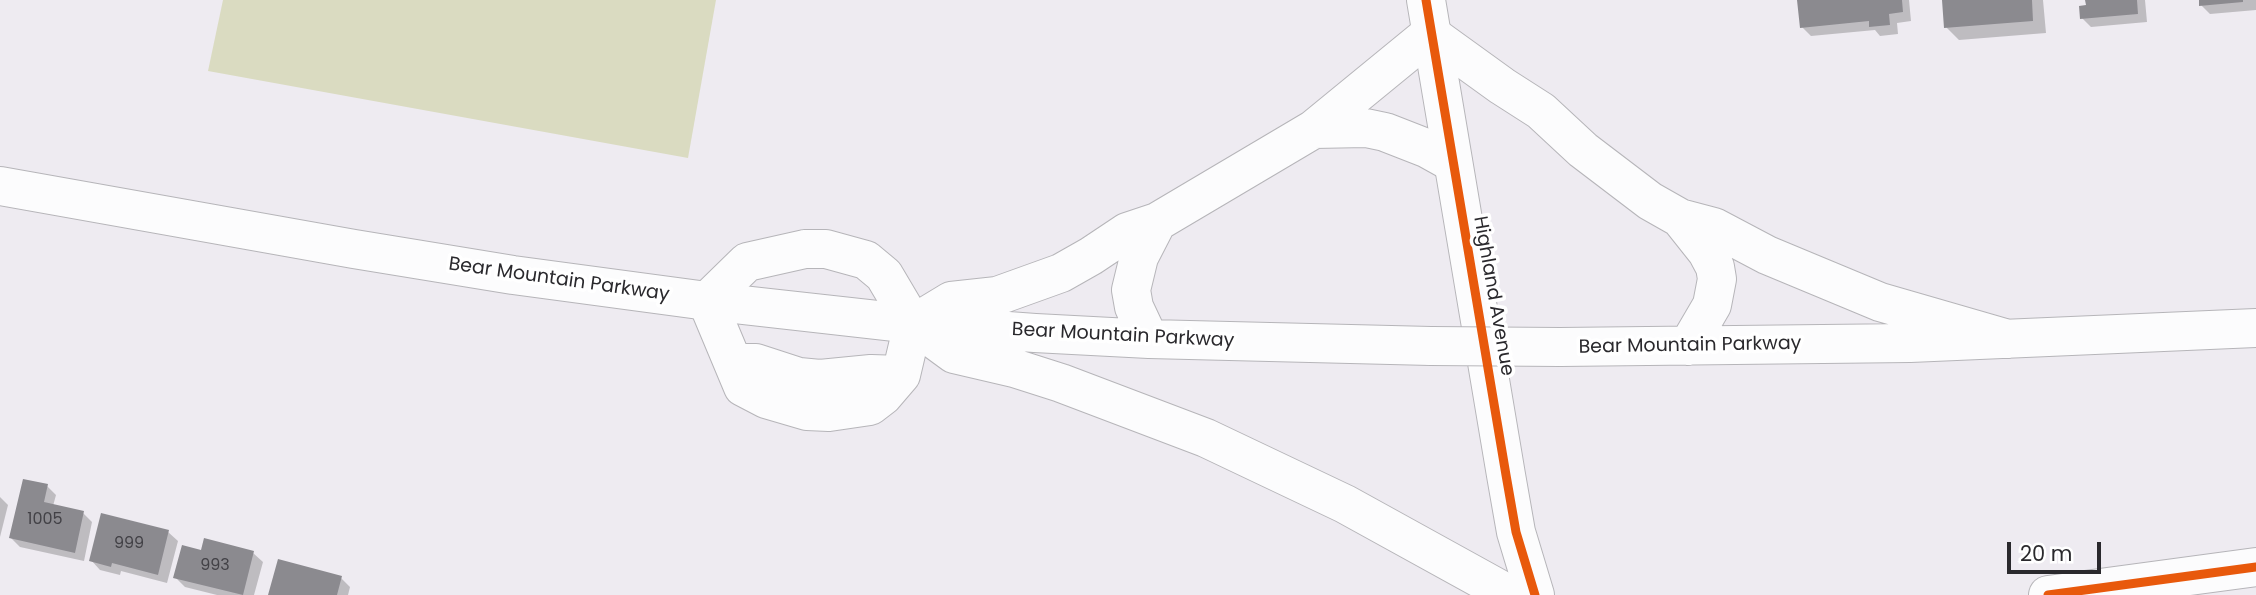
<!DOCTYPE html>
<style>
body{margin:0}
#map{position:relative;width:2256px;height:595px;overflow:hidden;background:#eeebf1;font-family:Poppins,sans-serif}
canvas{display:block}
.scale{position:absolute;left:2007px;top:542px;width:94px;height:32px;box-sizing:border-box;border:4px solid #2a292d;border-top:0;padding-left:9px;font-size:21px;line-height:24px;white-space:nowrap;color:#2a292d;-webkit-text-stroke:5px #fff;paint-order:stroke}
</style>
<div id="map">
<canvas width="2256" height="595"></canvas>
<div class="scale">20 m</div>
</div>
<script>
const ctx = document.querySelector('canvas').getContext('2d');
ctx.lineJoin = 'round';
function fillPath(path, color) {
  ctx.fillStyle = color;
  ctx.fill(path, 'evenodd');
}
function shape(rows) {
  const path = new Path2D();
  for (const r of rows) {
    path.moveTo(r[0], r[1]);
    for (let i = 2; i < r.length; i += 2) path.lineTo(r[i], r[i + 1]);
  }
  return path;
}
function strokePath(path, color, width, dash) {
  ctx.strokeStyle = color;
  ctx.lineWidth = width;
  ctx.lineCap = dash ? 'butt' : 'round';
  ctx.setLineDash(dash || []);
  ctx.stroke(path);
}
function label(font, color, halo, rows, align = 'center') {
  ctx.font = font + ' Poppins,sans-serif';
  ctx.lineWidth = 7;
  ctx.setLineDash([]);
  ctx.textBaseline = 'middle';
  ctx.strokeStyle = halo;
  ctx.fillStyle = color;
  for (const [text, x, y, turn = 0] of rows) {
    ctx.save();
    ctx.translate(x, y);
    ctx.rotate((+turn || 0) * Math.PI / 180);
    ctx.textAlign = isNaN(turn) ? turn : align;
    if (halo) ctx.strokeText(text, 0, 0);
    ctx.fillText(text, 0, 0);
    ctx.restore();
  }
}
const green = shape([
 [223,0,716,0,688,158,208,71]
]);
const shadow = shape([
 [1799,0,1909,0,1911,21,1897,23,1898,34,1880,36,1875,30,1811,36,1802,27],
 [1944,0,2043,0,2046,33,1959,40,1946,27],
 [2087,0,2145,0,2147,22,2091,27,2082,18,2087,7],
 [2201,0,2256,0,2256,10,2210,14,2201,5],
 [47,486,56,495,53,506,83,513,92,522,84,561,20,547,11,538],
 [0,497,8,505,0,537],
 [168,532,178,541,167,583,121,571,120,575,100,570,91,560],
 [202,552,253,553,263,562,254,595,217,595,185,587,175,577],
 [341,578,350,587,348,595,270,595]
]);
const building = shape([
 [1797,0,1902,0,1903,12,1889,14,1890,25,1869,27,1869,21,1800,28],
 [1942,0,2032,0,2033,21,1944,28],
 [2085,0,2137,0,2138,14,2080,19,2079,6,2086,5],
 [2199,0,2243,0,2243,2,2199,6],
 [23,479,48,484,44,502,84,511,75,553,9,538],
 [101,513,169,530,158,575,112,563,111,567,89,561],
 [204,538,254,551,243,595,173,578,182,545,201,550],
 [278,559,342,576,337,595,268,595]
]);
const minor = shape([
 [1426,0,1506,475,1516,532,1535,595],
 [805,249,826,249,866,260,884,275,913,324,901,375,883,396,870,406,829,412,807,411,766,399,743,387,707,301,747,262,805,249],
 [734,363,756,363,799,377,820,379,871,374,901,375],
 [2048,595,2256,567]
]);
const highway = shape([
 [1314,129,1366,128,1385,132,1426,148,1453,163],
 [0,186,354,249,513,275,707,301,913,324,1035,333,1149,339,1431,346],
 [1680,218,1707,252,1715,267,1717,279,1712,305,1688,346],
 [913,324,951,301,997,296,1061,273,1091,256,1127,232,1157,222,1314,129,1430,34,1502,86,1541,111,1583,150,1650,201,1680,218,1714,227,1767,255,1880,302,2008,339],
 [913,324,954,354,1014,368,1061,383,1206,438,1345,504,1510,595],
 [1149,339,1134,307,1131,290,1139,257,1157,222],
 [1560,347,1910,343,2256,328]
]);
const highwayBridge = shape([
 [1431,346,1560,347]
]);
const cycleway = shape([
 [1426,0,1506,475,1516,532,1535,595],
 [2048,595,2256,567]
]);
const numberNames = [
 ["1005",45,520],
 ["999",129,544],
 ["993",215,566]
];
const streetNames = [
 ["Bear Mountain Parkway",559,280,8],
 ["Highland Avenue",1493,296,80],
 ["Bear Mountain Parkway",1123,336,3],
 ["Bear Mountain Parkway",1690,346,-1]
];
fillPath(green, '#dadbc1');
fillPath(shadow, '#0003');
fillPath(building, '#8b8a8f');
strokePath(minor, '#b6b5b9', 40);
strokePath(highway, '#b6b5b9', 40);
strokePath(minor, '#fcfcfd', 38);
strokePath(highway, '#fcfcfd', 38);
strokePath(highwayBridge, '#b6b5b9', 40, []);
strokePath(highwayBridge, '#fcfcfd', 38);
strokePath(cycleway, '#e8590c', 9);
label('16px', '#424146', null, numberNames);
label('19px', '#2a292d', '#fff', streetNames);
</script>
